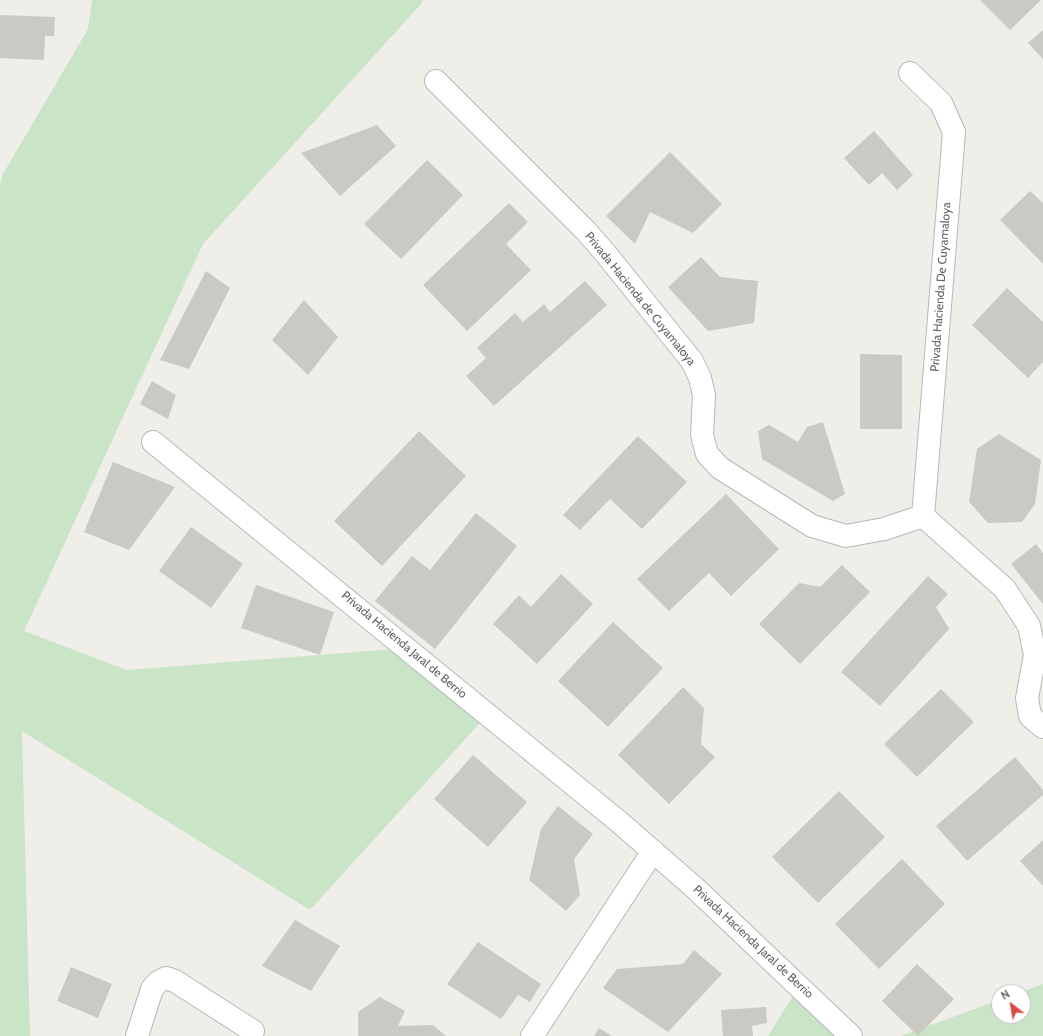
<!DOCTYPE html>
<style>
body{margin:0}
#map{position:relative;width:1043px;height:1036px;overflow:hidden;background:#f0eee8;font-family:Cabin,sans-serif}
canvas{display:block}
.north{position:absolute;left:991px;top:984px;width:40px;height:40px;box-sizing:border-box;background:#fff;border:1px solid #bfc1c2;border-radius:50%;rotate:329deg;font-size:11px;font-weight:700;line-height:16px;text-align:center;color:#5f6366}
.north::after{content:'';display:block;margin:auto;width:14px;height:18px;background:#d94a45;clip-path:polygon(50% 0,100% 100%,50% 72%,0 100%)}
</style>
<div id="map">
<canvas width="1043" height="1036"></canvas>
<div class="north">N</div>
</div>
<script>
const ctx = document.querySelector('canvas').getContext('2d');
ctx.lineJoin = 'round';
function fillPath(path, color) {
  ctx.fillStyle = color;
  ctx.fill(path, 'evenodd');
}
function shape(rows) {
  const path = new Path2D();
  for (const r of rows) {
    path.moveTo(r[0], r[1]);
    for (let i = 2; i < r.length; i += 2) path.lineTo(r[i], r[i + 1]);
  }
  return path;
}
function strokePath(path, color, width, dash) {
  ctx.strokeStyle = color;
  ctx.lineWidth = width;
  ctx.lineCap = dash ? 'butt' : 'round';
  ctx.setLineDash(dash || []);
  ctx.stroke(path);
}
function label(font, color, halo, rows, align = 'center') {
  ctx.font = font + ' Cabin,sans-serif';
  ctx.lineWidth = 3.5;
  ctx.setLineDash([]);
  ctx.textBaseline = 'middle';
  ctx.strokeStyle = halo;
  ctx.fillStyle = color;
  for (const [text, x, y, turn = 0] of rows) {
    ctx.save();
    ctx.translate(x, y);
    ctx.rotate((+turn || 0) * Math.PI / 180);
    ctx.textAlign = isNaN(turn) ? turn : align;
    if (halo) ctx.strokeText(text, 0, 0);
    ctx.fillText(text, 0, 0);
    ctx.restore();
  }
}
const green = shape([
 [92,0,423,0,421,4,203,244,24,631,127,670,409,648,487,715,310,910,22,731,30,1036,0,1036,0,184,3,174,88,29],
 [1043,984,1043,1036,901,1036,999,1000,999,1016,1023,1016,1023,992,1021,992],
 [799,986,851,1036,768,1036]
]);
const building = shape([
 [980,0,1041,0,1010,30],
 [0,15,55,17,54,36,45,36,44,60,0,58],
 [1043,30,1043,59,1028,43],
 [377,125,396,146,340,196,301,153],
 [874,131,913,175,897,190,882,173,869,185,844,158],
 [670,152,722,204,693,233,650,212,635,244,606,216],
 [427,160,463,195,401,259,364,224],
 [1030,191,1043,203,1043,264,1000,220],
 [509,203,528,222,506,244,531,270,467,331,423,285],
 [701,257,720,277,758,281,754,323,708,331,668,287],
 [206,271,230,288,189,369,160,360],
 [585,281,607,305,494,406,466,376,486,358,477,348,515,313,523,322,544,304,550,312],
 [1007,288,1043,322,1043,362,1028,378,972,325],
 [304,300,338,337,308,375,272,340],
 [860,354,902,355,902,429,860,429],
 [152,381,176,395,168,419,140,404],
 [823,422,845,494,833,501,762,459,758,431,769,425,798,442,807,427],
 [419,431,466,476,382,566,334,521],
 [999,434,1041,460,1035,504,1022,522,988,523,969,502,977,449],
 [638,436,687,482,642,529,610,499,580,530,563,515],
 [113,462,175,487,129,550,84,532],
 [726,494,779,549,731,596,709,573,669,611,637,579],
 [476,513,517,546,435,649,375,601,412,556,430,570],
 [191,527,243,564,211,608,159,571],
 [1036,544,1043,553,1043,604,1011,564],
 [842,565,870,592,800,664,759,624,799,583,820,587],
 [561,574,593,604,537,664,493,624,519,595,531,607],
 [928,576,948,594,936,607,949,629,880,706,841,672],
 [256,585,334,612,320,655,241,628],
 [613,622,663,668,608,727,558,681],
 [683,687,704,708,701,744,715,757,669,804,618,755],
 [941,689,974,722,917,777,884,744],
 [473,755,527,802,488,847,434,799],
 [1015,757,1043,790,1043,795,967,861,936,826],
 [839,791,885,837,818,903,772,857],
 [558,806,593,834,574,859,580,895,566,911,529,880,541,829],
 [1043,840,1043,886,1020,861],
 [902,859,945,904,879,969,835,924],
 [295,920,340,946,311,991,262,966],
 [478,942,541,984,530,1002,518,995,501,1019,447,984],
 [694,950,722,974,668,1032,603,988,617,969,683,964],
 [917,964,954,999,918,1036,882,1001],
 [71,967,112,984,98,1018,57,1001],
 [380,997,405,1011,398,1026,433,1025,446,1036,358,1036,358,1012],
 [766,1007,767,1023,752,1026,753,1036,723,1036,721,1010],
 [599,1028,612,1036,594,1036]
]);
const street = shape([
 [910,73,941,103,954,132,923,516],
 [436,81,586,231,606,254,692,361,700,378,704,395,702,435,707,454,720,468,812,526,846,536,884,529,923,516],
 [153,442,618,821,695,888,851,1036],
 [923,516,1005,589,1029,626,1035,655,1027,698,1030,716,1043,727],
 [137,1036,152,989,158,982,166,978,175,981,253,1031],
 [532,1036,653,851]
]);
const streetNames = [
 ["Privada Hacienda De Cuyamaloya",941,287,-86],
 ["Privada Hacienda de Cuyamaloya",640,299,51],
 ["Privada Hacienda Jaral de Berrio",404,645,40],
 ["Privada Hacienda Jaral de Berrio",753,942,43]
];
fillPath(green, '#c9e4c7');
fillPath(building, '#cbc9c4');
strokePath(street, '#b5b8bb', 24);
strokePath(street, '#fff', 22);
label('12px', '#5f6366', '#fff', streetNames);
</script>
